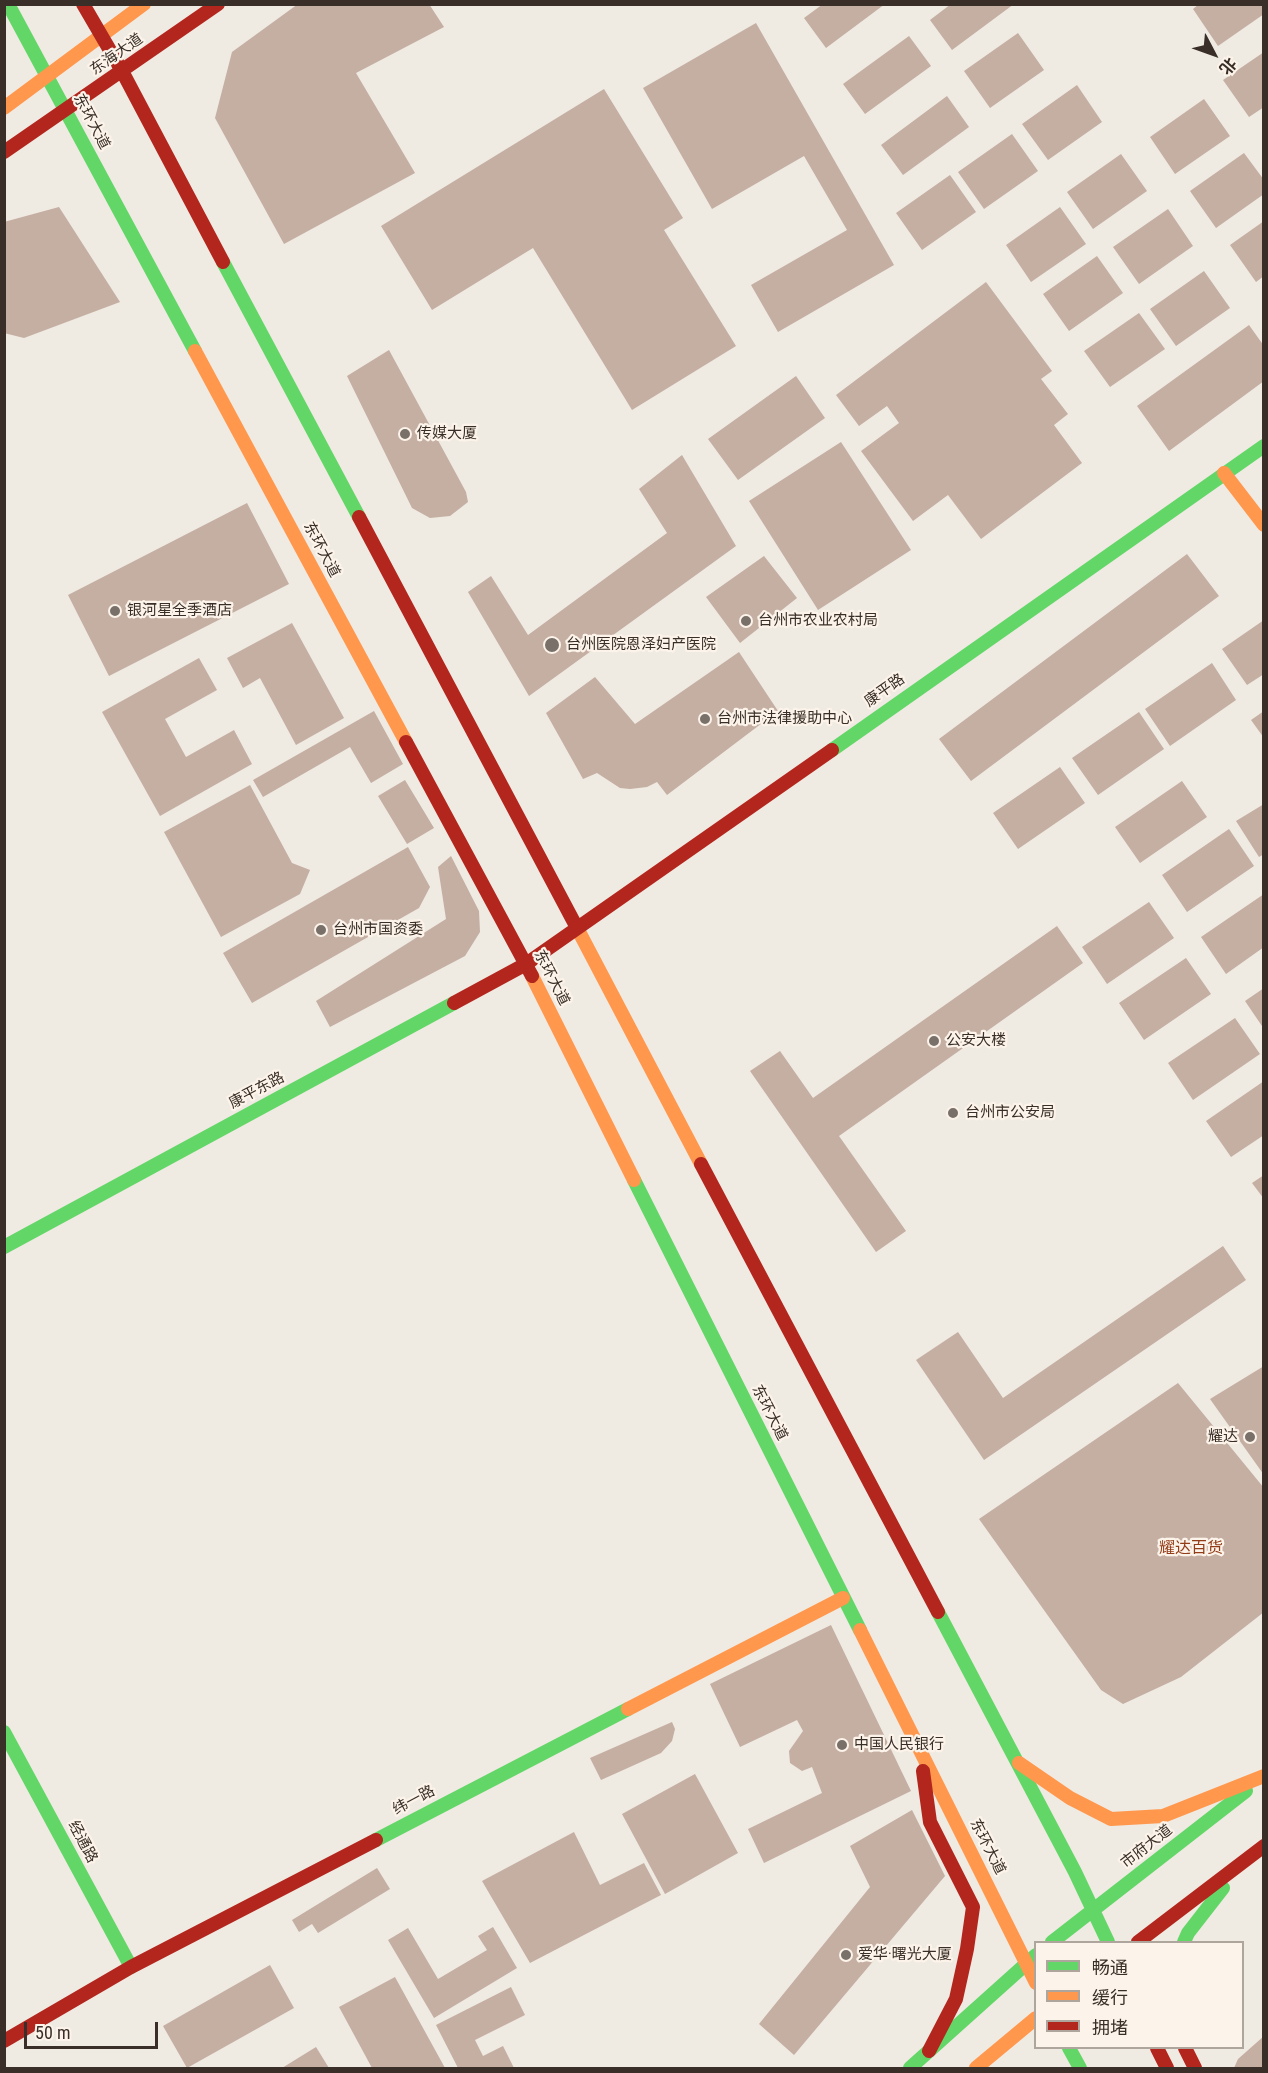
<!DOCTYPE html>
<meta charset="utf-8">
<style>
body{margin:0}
#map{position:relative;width:1268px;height:2073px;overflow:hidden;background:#efeae2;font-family:"Roboto Condensed","Noto Sans SC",sans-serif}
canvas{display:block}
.frame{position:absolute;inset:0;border:6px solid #3a2f28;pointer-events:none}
.legend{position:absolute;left:1034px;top:1941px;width:210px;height:108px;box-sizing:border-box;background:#fcf4ea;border:2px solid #aea59c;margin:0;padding:8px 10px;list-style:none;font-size:18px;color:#3a2f28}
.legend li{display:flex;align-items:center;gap:12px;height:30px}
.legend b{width:30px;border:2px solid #aea59c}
.north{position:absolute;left:1184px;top:24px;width:60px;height:60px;-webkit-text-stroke:4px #fcf4ea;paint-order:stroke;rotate:131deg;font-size:16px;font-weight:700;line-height:24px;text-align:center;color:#3a2f28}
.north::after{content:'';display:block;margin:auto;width:21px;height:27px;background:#3a2f28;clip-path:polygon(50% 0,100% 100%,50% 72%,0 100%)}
.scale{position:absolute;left:24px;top:2022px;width:134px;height:27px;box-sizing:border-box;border:3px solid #3a2f28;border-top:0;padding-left:8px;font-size:18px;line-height:21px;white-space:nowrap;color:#3a2f28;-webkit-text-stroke:4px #fcf4ea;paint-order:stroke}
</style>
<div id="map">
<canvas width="1268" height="2073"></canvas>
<div class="frame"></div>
<ul class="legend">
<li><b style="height:8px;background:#63d668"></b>畅通</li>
<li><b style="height:8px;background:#ff974d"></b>缓行</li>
<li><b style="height:8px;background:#b3261e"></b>拥堵</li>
</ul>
<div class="north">北</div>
<div class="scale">50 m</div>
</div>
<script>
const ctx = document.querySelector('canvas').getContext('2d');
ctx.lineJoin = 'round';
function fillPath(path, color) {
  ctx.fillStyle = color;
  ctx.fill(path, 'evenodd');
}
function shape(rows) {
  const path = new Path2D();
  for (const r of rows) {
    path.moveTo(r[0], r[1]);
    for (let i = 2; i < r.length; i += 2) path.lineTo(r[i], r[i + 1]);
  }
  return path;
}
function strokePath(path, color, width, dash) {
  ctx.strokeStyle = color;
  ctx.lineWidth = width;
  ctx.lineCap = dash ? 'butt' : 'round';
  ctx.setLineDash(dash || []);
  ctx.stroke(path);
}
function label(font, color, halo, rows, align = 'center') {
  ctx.font = font + ' "Roboto Condensed","Noto Sans SC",sans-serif';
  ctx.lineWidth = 4.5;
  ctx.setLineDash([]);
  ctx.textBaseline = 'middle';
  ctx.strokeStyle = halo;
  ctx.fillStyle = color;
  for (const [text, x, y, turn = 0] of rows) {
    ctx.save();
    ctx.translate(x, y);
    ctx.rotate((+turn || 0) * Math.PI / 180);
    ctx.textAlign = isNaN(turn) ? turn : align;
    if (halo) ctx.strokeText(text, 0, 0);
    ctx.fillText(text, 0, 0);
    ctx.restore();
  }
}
const building = shape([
 [298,4,429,4,444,27,356,73,415,173,284,244,215,118,232,52],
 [823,4,885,4,826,48,804,18],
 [951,4,1014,4,952,50,930,20],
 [1199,4,1264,4,1264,14,1218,46,1193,9],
 [756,23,894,265,778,332,751,285,847,230,804,156,712,209,643,88],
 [1018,33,1044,70,990,108,964,71],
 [909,36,931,66,865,114,843,84],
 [1264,52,1264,107,1249,117,1223,80],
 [1077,85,1102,122,1048,160,1022,124],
 [604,89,683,218,664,230,736,346,632,410,533,248,432,310,381,226],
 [947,96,969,127,903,175,881,145],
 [1204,99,1230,136,1175,174,1150,137],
 [1012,134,1038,171,984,209,958,172],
 [1244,153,1264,180,1264,194,1216,228,1190,191],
 [1121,154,1147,191,1093,229,1067,192],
 [950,175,976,212,922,250,896,213],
 [59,207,120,302,24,338,4,333,4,222],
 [1060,207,1086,244,1031,282,1006,245],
 [1168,209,1193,246,1139,284,1113,247],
 [1264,221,1264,276,1256,282,1230,245],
 [1097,256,1123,293,1069,331,1043,294],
 [1204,271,1230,308,1176,346,1150,309],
 [986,282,1052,371,1041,379,1068,414,1054,425,1082,463,981,539,948,495,913,521,861,451,899,423,887,406,859,426,836,395],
 [1139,313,1165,349,1110,387,1084,351],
 [1249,325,1264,346,1264,381,1169,451,1137,406],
 [389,350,466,492,468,502,450,516,430,518,412,508,347,376],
 [796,376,825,418,738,480,708,439],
 [841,442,911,550,818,610,749,501],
 [682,455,736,546,529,696,468,592,491,576,528,635,667,533,639,489],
 [247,503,289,584,109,676,68,595],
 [1187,554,1219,596,971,781,939,739],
 [764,556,797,598,740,643,706,597],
 [1264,620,1264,674,1247,685,1222,649],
 [292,623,344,718,296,745,260,678,243,688,227,658],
 [739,652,778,711,667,795,657,782,647,787,630,789,620,788,597,773,583,779,546,713,595,677,635,724],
 [199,658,217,690,165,719,186,757,234,730,252,764,160,816,102,712],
 [1212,663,1236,700,1170,746,1145,709],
 [374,711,403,764,371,783,350,747,263,797,253,780],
 [1264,711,1264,738,1251,720],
 [1139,712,1164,749,1098,795,1072,758],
 [1060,767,1085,803,1018,849,993,813],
 [405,780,434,828,407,844,378,796],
 [1182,781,1207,817,1140,863,1115,827],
 [250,785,292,863,310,870,300,894,221,937,164,832],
 [1264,804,1264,854,1259,857,1236,821],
 [1229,829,1254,866,1187,912,1162,875],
 [408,847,430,887,419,908,252,1003,223,953],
 [451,856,479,911,480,932,465,956,330,1027,316,1001,446,919,438,867],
 [1264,894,1264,947,1226,974,1201,937],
 [1149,902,1174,938,1107,984,1082,947],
 [1057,926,1083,963,839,1136,906,1231,876,1252,750,1071,780,1051,813,1098],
 [1186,958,1211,994,1144,1040,1119,1003],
 [1264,988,1264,1029,1245,1001],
 [1235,1018,1260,1054,1193,1100,1168,1063],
 [1264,1081,1264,1135,1231,1157,1206,1121],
 [1264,1175,1264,1199,1252,1183],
 [1223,1246,1246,1280,984,1460,916,1360,958,1332,1003,1398],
 [1264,1366,1264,1475,1210,1399],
 [1178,1383,1264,1488,1264,1612,1181,1677,1123,1704,1101,1690,979,1519],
 [831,1625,911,1791,764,1863,748,1829,822,1793,812,1767,802,1771,790,1763,789,1751,803,1731,797,1720,740,1747,710,1684],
 [672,1722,675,1729,672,1741,661,1753,601,1780,590,1758],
 [695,1774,738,1853,665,1894,622,1814],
 [912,1810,945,1876,794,2055,759,2024,870,1887,850,1846],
 [574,1832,600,1885,644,1863,661,1895,530,1963,482,1881],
 [377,1868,390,1889,318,1933,312,1924,299,1932,292,1920],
 [493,1927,517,1968,434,2018,388,1940,408,1928,438,1979,487,1950,478,1936],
 [270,1965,294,2008,187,2068,163,2026],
 [395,1977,445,2068,372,2068,339,2007],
 [511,1987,525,2015,475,2040,483,2056,503,2046,514,2068,458,2068,436,2025],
 [1264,2036,1264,2068,1234,2068,1238,2059],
 [316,2047,329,2068,282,2068]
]);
const fast = shape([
 [8,4,195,351],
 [223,262,359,517],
 [832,750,1264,446],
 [634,1180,860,1630],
 [4,1247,454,1003],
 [938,1612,1075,1872,1108,1942],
 [4,1732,131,1967],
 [376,1840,628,1709],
 [1052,1942,1246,1791],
 [1184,1942,1188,1933,1223,1888],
 [1069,2048,1080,2068],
 [910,2068,1036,1955]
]);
const slow = shape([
 [4,108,144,4],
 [195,351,406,742],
 [1224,473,1264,525],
 [576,926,701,1164],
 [532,976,634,1180],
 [860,1630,1036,1983],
 [628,1709,843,1598],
 [1019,1763,1070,1798,1111,1819,1163,1816,1264,1776],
 [976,2068,1036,2018]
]);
const jam = shape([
 [83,4,122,71,223,262],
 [4,152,218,4],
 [359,517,576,926],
 [406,742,532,976],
 [454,1003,526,964,832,750],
 [701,1164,938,1612],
 [923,1771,930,1822,973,1907,967,1949,956,1999,929,2051],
 [1138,1942,1264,1846],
 [4,2041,131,1967,376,1840],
 [1157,2048,1167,2068],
 [1185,2048,1195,2068]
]);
const markers = [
 [405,434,6,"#797069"],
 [115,611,6,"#797069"],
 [746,621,6,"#797069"],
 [552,645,8,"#797069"],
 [705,719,6,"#797069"],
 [321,930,6,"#797069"],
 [934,1041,6,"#797069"],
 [953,1113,6,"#797069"],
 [1250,1437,6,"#797069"],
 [842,1745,6,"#797069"],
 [846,1955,6,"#797069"]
];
const streetNames = [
 ["东海大道",117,55,-35],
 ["东环大道",91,122,62],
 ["东环大道",321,550,62],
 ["康平路",885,691,-35],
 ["东环大道",551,978,63],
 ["康平东路",257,1091,-28],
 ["东环大道",769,1413,63],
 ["纬一路",414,1801,-28],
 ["经通路",82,1842,62],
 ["东环大道",987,1847,63],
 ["市府大道",1147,1847,-38]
];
const poiNames = [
 ["传媒大厦",417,434],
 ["银河星全季酒店",127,611],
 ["台州市农业农村局",758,621],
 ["台州医院恩泽妇产医院",566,645],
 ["台州市法律援助中心",717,719],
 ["台州市国资委",333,930],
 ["公安大楼",946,1041],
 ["台州市公安局",965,1113],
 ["耀达",1238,1437,"right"],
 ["中国人民银行",854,1745],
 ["爱华·曙光大厦",858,1955]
];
const neighbourhoodNames = [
 ["耀达百货",1191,1549]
];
fillPath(building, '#c5aea2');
strokePath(fast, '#63d668', 14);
strokePath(slow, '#ff974d', 14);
strokePath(jam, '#b3261e', 14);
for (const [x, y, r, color] of markers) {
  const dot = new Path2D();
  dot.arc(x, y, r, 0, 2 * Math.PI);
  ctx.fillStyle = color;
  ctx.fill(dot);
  strokePath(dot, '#fcf4ea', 2);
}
label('15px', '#3a2f28', '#fcf4ea', streetNames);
label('15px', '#3a2f28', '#fcf4ea', poiNames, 'left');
label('16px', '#933c18', '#fcf4ea', neighbourhoodNames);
</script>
